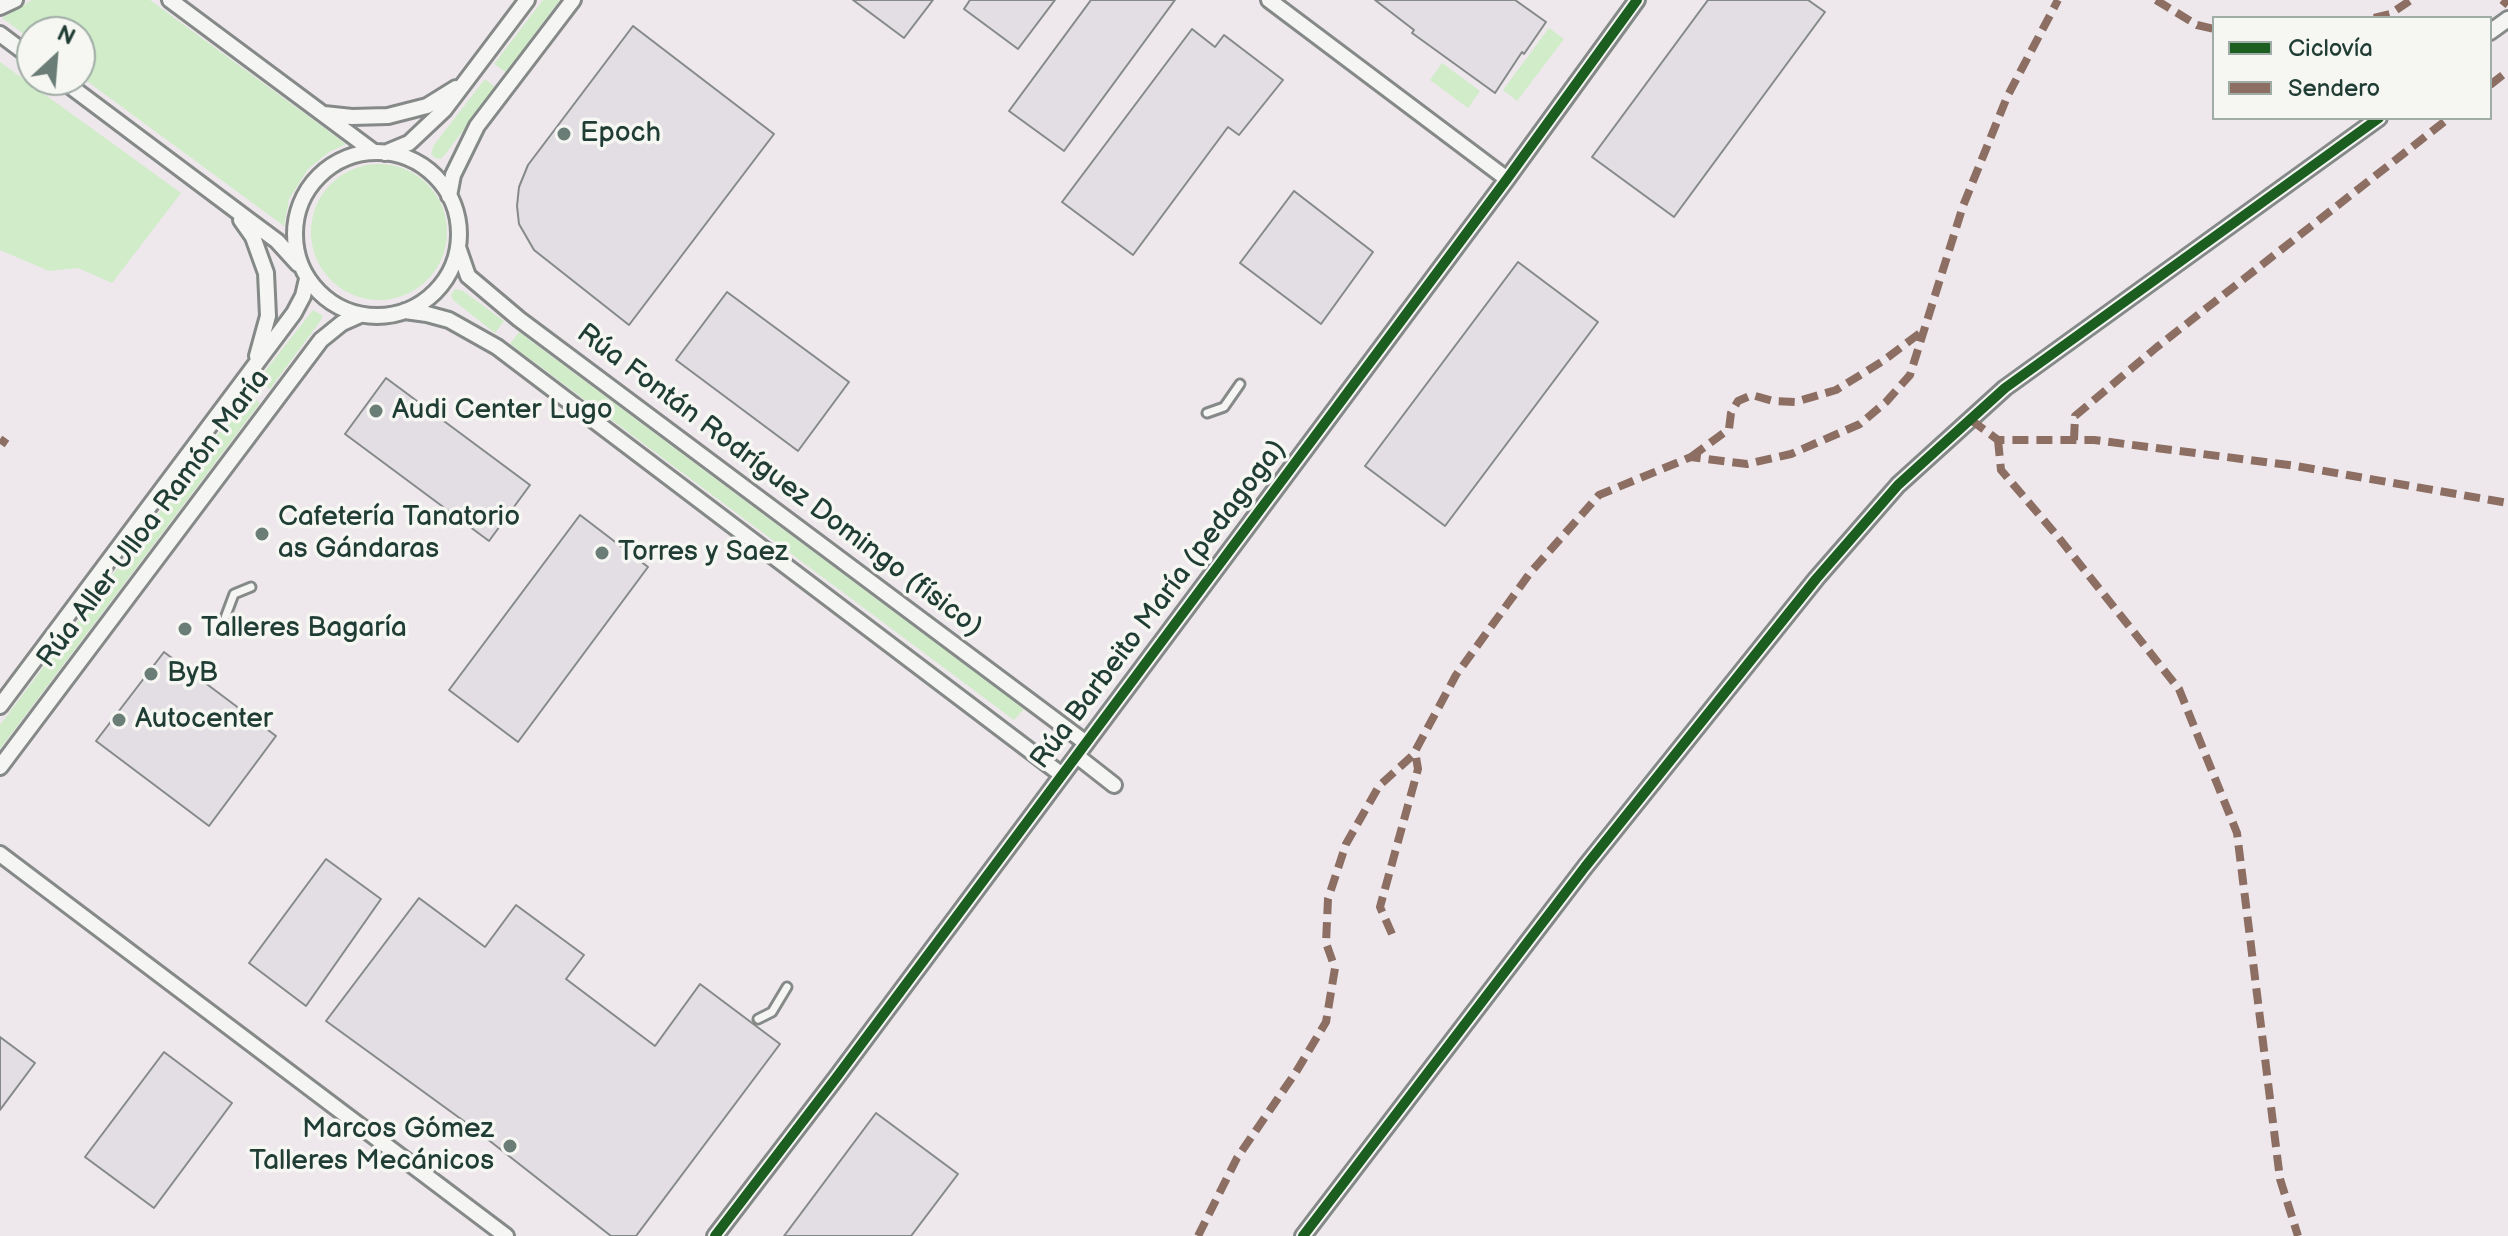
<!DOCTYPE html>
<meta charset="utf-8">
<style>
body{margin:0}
#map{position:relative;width:2508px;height:1236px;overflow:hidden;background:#f5f5f3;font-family:"Balsamiq Sans",sans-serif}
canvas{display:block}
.legend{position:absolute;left:2212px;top:16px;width:280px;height:104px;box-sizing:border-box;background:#f6f6f2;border:2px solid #a0aca6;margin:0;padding:10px 14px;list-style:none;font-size:24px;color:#1f3d34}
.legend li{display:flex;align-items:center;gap:16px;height:40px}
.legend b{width:40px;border:2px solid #a0aca6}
.north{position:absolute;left:16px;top:16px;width:80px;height:80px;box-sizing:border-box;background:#f6f6f2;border:2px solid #a0aca6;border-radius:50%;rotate:26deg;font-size:22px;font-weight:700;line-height:32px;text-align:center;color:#1f3d34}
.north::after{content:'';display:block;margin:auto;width:28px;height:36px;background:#6a7d77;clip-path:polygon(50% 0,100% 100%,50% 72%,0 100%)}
</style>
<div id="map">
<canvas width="2508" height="1236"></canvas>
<ul class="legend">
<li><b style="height:10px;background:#1b5e20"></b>Ciclovía</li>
<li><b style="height:10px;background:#8d6e63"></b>Sendero</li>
</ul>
<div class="north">N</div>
</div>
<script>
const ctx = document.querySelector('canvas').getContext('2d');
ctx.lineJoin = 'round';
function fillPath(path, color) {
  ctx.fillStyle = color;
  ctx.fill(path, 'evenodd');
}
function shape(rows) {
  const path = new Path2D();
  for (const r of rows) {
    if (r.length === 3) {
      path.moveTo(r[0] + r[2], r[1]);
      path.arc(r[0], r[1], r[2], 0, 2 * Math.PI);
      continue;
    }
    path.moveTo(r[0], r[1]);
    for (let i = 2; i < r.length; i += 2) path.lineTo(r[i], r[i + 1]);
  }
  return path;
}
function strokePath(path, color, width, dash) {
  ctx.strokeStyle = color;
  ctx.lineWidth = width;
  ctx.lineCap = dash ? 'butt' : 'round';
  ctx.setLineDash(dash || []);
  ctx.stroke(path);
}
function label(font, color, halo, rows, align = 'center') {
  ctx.font = font + ' "Balsamiq Sans",sans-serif';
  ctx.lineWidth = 7;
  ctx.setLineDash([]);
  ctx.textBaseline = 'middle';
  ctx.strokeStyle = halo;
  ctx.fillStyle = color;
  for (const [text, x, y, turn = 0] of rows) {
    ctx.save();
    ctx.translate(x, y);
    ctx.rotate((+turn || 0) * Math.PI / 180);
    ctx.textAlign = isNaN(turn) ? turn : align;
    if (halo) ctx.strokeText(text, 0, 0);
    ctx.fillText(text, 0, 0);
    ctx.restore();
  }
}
const built = shape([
 [0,0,2508,0,2508,1236,0,1236],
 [2214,18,2490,18,2490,118,2214,118],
 [32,32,80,32,80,80,32,80]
]);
const green = shape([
 [32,0,150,0,346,144,329,152,308,169,289,199,284,226,80,76,80,32,32,32,32,40,2,18],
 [543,0,560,0,506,72,494,64],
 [1549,28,1564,39,1517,101,1503,90],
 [0,62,181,193,112,283,78,268,49,271,0,250],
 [1442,63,1480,91,1468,108,1430,80],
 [485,79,496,88,446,153,441,159,435,158,431,154,434,145],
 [379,232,68],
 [455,289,463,291,504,321,495,333,453,300,451,295],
 [313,310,323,316,321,320,270,389,258,380],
 [519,332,1024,709,1014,720,510,344],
 [248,394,260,403,0,749,0,725]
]);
const building = shape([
 [853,0,933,0,904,38,853,0],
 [970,0,1055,0,1018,49,964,9,970,0],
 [1091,0,1175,0,1064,151,1009,111,1091,0],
 [1375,0,1515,0,1546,22,1524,54,1522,52,1495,93,1412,33,1414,30,1375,0],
 [1708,0,1808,0,1825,12,1674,217,1592,157,1708,0],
 [633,26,774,134,629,325,534,250,519,224,517,206,519,187,528,165,633,26],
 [1192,29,1215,47,1224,35,1283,80,1239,135,1228,127,1133,255,1062,202,1192,29],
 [1294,191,1373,252,1321,324,1240,263,1294,191],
 [1518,262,1598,322,1445,526,1365,466,1518,262],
 [727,292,849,382,798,451,676,360,727,292],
 [386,378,530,485,489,541,345,434,386,378],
 [580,515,648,567,518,742,449,690,580,515],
 [164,652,276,736,209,826,96,741,164,652],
 [326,859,381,899,306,1006,249,963,326,859],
 [419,898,485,947,516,905,584,955,566,979,655,1046,700,984,780,1044,636,1236,611,1236,472,1127,326,1021,419,898],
 [0,1037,35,1063,0,1110,0,1037],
 [164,1052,232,1103,154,1208,85,1157,164,1052],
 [876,1113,958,1174,911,1236,784,1236,876,1113]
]);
const lane = shape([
 [1207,413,1224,407,1240,384],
 [225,618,234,594,251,587],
 [758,1019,772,1012,787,987]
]);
const street = shape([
 [170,0,374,152],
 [1269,0,1507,179],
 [0,7,15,0],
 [2490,32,2508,19],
 [0,34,32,58],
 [62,80,250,221,277,241,298,264],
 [324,114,352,117,388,116,427,106,456,88],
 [377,234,82],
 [385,153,409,143,444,110,527,0],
 [449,196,453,175,477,126,573,0],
 [241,220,253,237,266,273,268,316,257,356],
 [458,247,468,276,519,319,1086,743],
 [405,311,427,314,449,320,497,347,1062,775],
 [0,706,294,313,303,296,307,279],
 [1077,756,1114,785],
 [0,767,321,340,342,323,360,315],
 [0,854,506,1236],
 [715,1236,836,1078,1507,179,1637,0],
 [1303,1236,1585,867,1816,579,1898,485,2005,388,2379,118]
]);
const quiet = shape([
 [2156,0,2197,25,2214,29],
 [2502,0,2508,5],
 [2374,18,2390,14,2411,0],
 [2490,85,2508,71],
 [1971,420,1998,440,2094,440,2296,466,2508,503],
 [0,439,7,444],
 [1998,440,2001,470,2059,538,2179,689,2237,833,2280,1179,2298,1236],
 [2074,440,2075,416,2157,347,2449,118],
 [1691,457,1729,429,1731,413,1738,401,1752,395,1773,401,1795,402,1836,390,1883,361,1924,330],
 [1392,934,1380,907,1418,769,1415,751],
 [1198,1236,1237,1158,1296,1072,1326,1022,1335,968,1326,943,1328,899,1346,844,1379,786,1413,755,1456,675,1530,573,1599,495,1691,457,1747,464,1791,454,1860,424,1886,402,1910,375,1963,206,2007,97,2058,0]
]);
const cycleway = shape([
 [715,1236,836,1078,1507,179,1637,0],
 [1303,1236,1585,867,1816,579,1898,485,2005,388,2379,118]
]);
const markers = [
 [564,134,8,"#6a7d77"],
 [376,411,8,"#6a7d77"],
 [262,534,8,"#6a7d77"],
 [602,553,8,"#6a7d77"],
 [185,629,8,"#6a7d77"],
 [151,674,8,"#6a7d77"],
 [119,720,8,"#6a7d77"],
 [510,1146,8,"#6a7d77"]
];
const poiNames = [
 ["Epoch",580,134],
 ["Audi Center Lugo",392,411],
 ["Cafetería Tanatorio",278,518],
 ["as Gándaras",278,550],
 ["Torres y Saez",618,553],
 ["Talleres Bagaría",201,629],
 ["ByB",167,674],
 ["Autocenter",135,720],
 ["Marcos Gómez",494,1130,"right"],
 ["Talleres Mecánicos",494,1162,"right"]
];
const streetNames = [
 ["Rúa Fontán Rodríguez Domingo (físico)",779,481,37],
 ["Rúa Aller Ulloa Ramón María",154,519,-53],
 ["Rúa Barbeito María (pedagoga)",1159,605,-53]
];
fillPath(built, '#eee8ec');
fillPath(green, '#d0ecc9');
fillPath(building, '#e3dde4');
strokePath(building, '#858a88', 2);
strokePath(lane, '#858a88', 13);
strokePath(street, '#858a88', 20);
strokePath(lane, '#f5f5f3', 7);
strokePath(street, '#f5f5f3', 14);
strokePath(quiet, '#8d6e63', 8, [16, 8]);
strokePath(cycleway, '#1b5e20', 10);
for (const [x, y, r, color] of markers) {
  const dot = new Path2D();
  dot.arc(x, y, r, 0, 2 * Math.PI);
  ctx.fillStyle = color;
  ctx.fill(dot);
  strokePath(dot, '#f6f6f2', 3);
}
label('28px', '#1f3d34', '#f6f6f2', poiNames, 'left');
label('28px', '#1f3d34', '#f6f6f2', streetNames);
</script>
